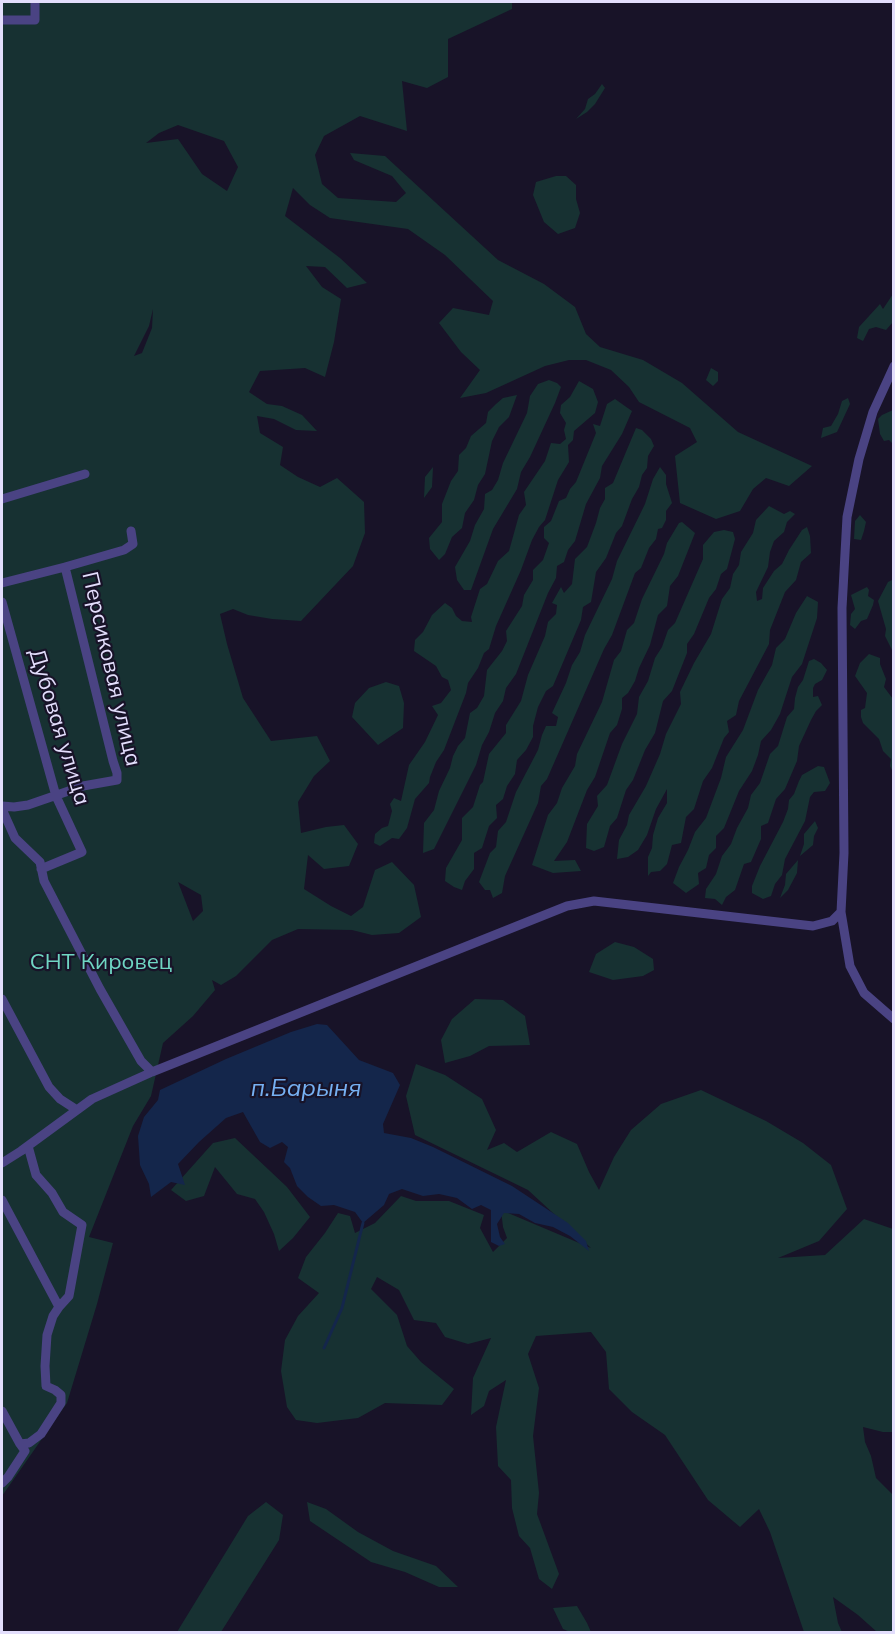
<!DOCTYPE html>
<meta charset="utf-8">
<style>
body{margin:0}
#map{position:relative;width:895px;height:1634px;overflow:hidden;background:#181328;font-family:Mulish,sans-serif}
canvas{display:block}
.frame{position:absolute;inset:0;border:3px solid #e3defc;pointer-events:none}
</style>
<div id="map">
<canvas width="895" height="1634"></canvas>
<div class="frame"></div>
</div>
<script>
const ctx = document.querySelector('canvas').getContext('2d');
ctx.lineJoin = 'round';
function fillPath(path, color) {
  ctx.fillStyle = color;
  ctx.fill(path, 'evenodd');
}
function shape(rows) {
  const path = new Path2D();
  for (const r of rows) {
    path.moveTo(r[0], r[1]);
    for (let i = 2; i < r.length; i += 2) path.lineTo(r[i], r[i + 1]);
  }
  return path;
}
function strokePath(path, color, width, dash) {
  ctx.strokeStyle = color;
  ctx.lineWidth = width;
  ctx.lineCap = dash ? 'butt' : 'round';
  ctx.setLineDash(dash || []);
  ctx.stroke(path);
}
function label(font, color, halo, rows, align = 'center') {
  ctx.font = font + ' Mulish,sans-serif';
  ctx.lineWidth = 4.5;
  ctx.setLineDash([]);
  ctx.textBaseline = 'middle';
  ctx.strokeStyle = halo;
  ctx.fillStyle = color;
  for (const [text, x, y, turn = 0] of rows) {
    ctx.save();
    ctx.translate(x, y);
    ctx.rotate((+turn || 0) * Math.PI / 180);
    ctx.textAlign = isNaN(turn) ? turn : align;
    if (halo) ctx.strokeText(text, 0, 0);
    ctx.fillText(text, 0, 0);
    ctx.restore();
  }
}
const green = shape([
 [2,2,512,2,512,9,448,39,448,77,427,88,402,81,407,131,360,116,324,136,315,155,322,184,338,198,396,202,406,193,392,176,354,160,350,153,385,156,498,260,544,284,575,307,586,334,600,347,643,360,682,383,738,432,812,466,789,486,766,478,753,489,740,511,716,519,680,503,675,456,697,442,690,428,639,402,629,387,611,370,586,360,569,360,545,366,486,393,460,398,480,370,461,352,439,323,453,308,489,315,493,301,445,255,408,229,330,218,310,205,293,188,285,216,340,258,367,283,347,288,325,267,306,266,322,287,341,299,334,342,325,377,305,368,260,371,249,392,267,404,282,406,302,415,317,431,296,430,274,419,257,416,260,433,283,447,280,465,298,477,320,487,337,478,364,502,365,533,353,566,301,621,272,619,248,615,233,609,220,614,227,644,243,698,271,741,317,736,330,761,314,776,298,802,301,833,326,827,344,825,358,844,349,866,324,869,308,855,304,889,331,906,351,916,363,907,375,870,392,862,414,885,421,917,399,933,372,935,352,930,298,929,272,940,236,976,221,985,212,980,215,990,193,1016,163,1043,151,1096,133,1126,89,1237,113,1243,97,1304,67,1403,2,1496],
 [178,125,224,141,238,167,227,191,202,174,178,139,146,143,159,133],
 [153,309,152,328,142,353,134,356,149,326],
 [178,882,201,895,203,911,193,921],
 [602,84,605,88,595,104,587,112,576,119,585,109,588,99,595,94],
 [556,176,566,176,576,185,576,199,580,213,575,228,558,234,544,222,533,195,536,182],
 [893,294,893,322,886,330,876,327,869,329,863,341,857,338,859,327,880,304,883,309],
 [711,368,718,372,718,381,713,386,706,380],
 [549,380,557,383,561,387,555,403,530,457,521,472,517,489,493,529,471,590,464,590,457,580,455,567,470,541,475,525,484,509,485,494,492,490,498,480,503,463,527,413,530,396,538,384],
 [579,381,593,389,598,402,595,413,574,431,573,440,568,445,569,462,558,480,545,520,539,527,532,540,521,570,496,626,489,649,484,653,478,668,468,683,466,693,444,750,436,762,430,777,429,783,415,799,407,828,399,839,392,838,380,846,374,843,375,834,382,828,388,826,392,811,390,804,394,798,401,801,409,765,425,742,438,715,432,706,441,703,451,690,448,680,442,677,436,666,414,651,415,640,423,632,432,615,445,603,452,608,456,616,462,621,472,622,471,617,480,589,487,584,498,561,509,551,519,515,526,505,524,492,545,461,551,443,560,444,566,439,564,430,566,423,560,413,561,405,570,397],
 [517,395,509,417,499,427,492,441,485,474,478,485,474,500,465,513,462,528,452,537,445,554,439,560,430,549,429,538,442,522,442,504,451,481,458,471,459,455,466,448,471,436,486,423,488,412,496,404,503,398],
 [848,398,850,404,837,432,821,438,823,428,831,426,838,414,842,401],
 [615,399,632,411,622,434,602,466,600,478,586,504,575,541,568,550,564,562,557,566,556,578,548,593,516,674,506,688,503,701,495,713,489,732,482,745,476,765,434,849,423,853,424,823,434,810,439,791,450,768,453,756,458,746,465,738,470,713,477,708,484,696,487,670,502,651,507,641,506,631,522,606,524,595,533,580,533,570,543,560,549,543,544,538,544,527,551,521,559,501,566,498,570,489,576,482,596,433,593,424,600,426,607,404],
 [893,410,894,410,893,444,889,440,884,441,880,434,878,419,882,415],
 [636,428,642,430,651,439,654,446,648,456,647,468,642,475,639,487,632,499,622,526,616,533,606,558,596,572,591,602,583,607,581,620,553,686,546,691,538,707,533,726,533,737,526,750,517,760,515,774,507,786,503,799,496,805,497,818,489,826,482,848,474,853,474,869,465,881,462,890,454,887,445,881,446,868,462,840,462,818,473,807,480,785,483,782,489,754,506,733,506,725,521,701,528,675,545,636,548,622,556,614,557,605,552,603,561,587,564,593,572,584,575,559,587,547,596,523,600,508,605,499,605,488,613,483],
 [433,467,432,487,424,498,425,477],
 [660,467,666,475,666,484,672,503,666,511,666,520,662,528,658,529,656,539,649,548,641,568,635,573,612,635,604,649,547,779,541,786,538,803,505,876,502,893,493,898,490,890,485,890,479,882,490,853,496,847,498,831,506,822,516,792,538,750,542,735,546,726,556,726,558,717,552,713,566,683,572,665,580,652,585,635,612,579,617,561,645,504,653,479],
 [769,506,784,514,790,511,795,514,787,522,784,532,774,541,770,552,768,567,756,592,757,601,762,599,763,588,774,571,782,564,789,550,802,530,807,527,810,536,811,553,801,562,796,580,785,592,770,630,769,644,739,701,736,715,727,721,729,732,724,738,712,768,703,781,694,809,686,817,681,843,672,845,667,864,660,871,651,872,648,876,648,857,652,848,653,835,658,818,667,803,667,789,656,809,647,835,638,850,628,857,617,859,619,840,627,825,629,815,646,786,660,754,666,734,681,704,680,692,694,663,711,634,722,599,730,588,733,574,739,565,741,552,753,533,756,520],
 [860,515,866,522,864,531,861,540,854,539,855,521],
 [682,522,695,533,678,576,670,586,667,606,658,615,650,645,639,668,635,681,628,693,622,698,622,709,617,725,610,733,595,777,587,790,567,842,554,861,575,860,581,871,553,873,532,865,548,815,557,803,562,788,575,766,577,754,602,702,614,660,621,651,627,630,634,623,642,599,664,554,667,543,679,523],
 [724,530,733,532,735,539,727,569,721,574,716,589,709,598,694,634,687,644,687,653,672,691,663,701,655,733,645,750,633,780,626,790,617,818,610,826,604,847,594,851,586,848,587,824,598,806,597,796,607,785,622,744,637,714,639,697,648,681,655,658,662,647,668,630,675,623,703,559,703,545,714,532],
 [892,580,894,581,893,652,885,636,886,629,878,601,888,582],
 [867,587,869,590,868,596,874,600,873,605,867,619,861,621,855,629,850,625,851,614,855,609,851,595],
 [807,596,818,602,817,618,802,664,792,677,780,714,771,730,761,741,758,755,752,771,739,791,724,828,716,836,716,848,709,855,706,868,698,873,699,884,686,893,673,883,679,867,688,850,695,832,706,818,721,778,726,757,743,730,758,690,772,665,776,648,785,639,796,613],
 [869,654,880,658,880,664,886,679,884,687,893,699,893,772,890,766,891,759,883,751,879,739,863,723,861,717,861,710,865,708,867,693,855,676,860,663],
 [814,659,821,663,827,670,822,680,815,684,813,688,813,697,818,696,822,705,816,711,811,720,799,746,797,761,785,789,776,799,768,823,761,826,761,839,751,862,744,864,735,890,726,897,722,905,715,899,705,898,706,889,716,874,722,856,731,844,737,828,748,808,751,795,760,783,770,754,778,746,787,717,794,709,795,698,798,687,803,680,809,661],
 [386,682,399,686,404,703,403,728,378,745,352,717,355,703,369,688],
 [818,766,824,767,830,783,825,791,814,792,810,797,805,821,785,859,782,875,775,884,771,896,763,899,752,893,752,886,760,866,783,822,788,809,789,800,794,794,799,781,802,775],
 [815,821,818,828,814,836,813,845,800,856,804,844,804,834],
 [798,860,797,873,788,890,780,898,785,885,786,874],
 [615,942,634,947,653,959,654,970,643,976,613,980,589,972,596,954],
 [475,999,503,1000,525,1016,530,1045,489,1046,470,1056,445,1063,441,1040,452,1019],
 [416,1064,445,1075,482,1099,496,1130,487,1150,504,1143,517,1152,551,1132,577,1144,589,1172,599,1190,614,1157,631,1130,661,1104,701,1090,766,1121,803,1143,831,1165,847,1209,819,1241,778,1258,825,1255,864,1219,893,1229,893,1432,883,1432,863,1427,865,1442,871,1456,876,1478,893,1495,893,1632,877,1632,858,1615,833,1597,838,1623,842,1632,804,1632,770,1532,759,1509,740,1527,708,1500,665,1435,632,1412,609,1389,606,1352,591,1332,536,1336,528,1354,539,1388,533,1436,539,1493,537,1514,559,1574,552,1589,539,1579,530,1548,519,1536,512,1508,511,1480,498,1466,496,1427,506,1380,489,1391,484,1406,471,1415,473,1378,491,1338,468,1344,445,1337,436,1323,414,1320,399,1290,377,1277,371,1289,397,1315,407,1346,421,1362,454,1389,442,1405,385,1403,358,1418,317,1423,296,1420,287,1407,281,1371,285,1340,298,1316,319,1293,298,1278,306,1257,325,1233,338,1213,350,1216,355,1233,375,1223,401,1196,416,1201,449,1201,484,1215,480,1228,493,1252,507,1238,503,1227,501,1210,591,1248,528,1190,415,1135,406,1096],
 [235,1138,287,1187,310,1217,293,1238,279,1251,274,1234,264,1212,255,1199,237,1194,215,1167,204,1196,186,1201,171,1190,213,1143],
 [266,1502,283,1515,279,1540,221,1632,177,1632,248,1516],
 [307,1502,326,1509,358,1532,393,1551,436,1566,458,1587,439,1587,405,1572,371,1562,310,1521],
 [577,1606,587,1623,591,1632,570,1632,563,1629,553,1608]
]);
const water = shape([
 [317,1024,327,1025,359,1060,393,1073,400,1085,383,1124,384,1133,411,1138,433,1147,512,1186,568,1223,586,1241,589,1251,570,1236,553,1227,535,1223,519,1214,504,1213,497,1224,500,1237,505,1244,499,1246,491,1242,491,1210,481,1205,472,1209,457,1198,439,1194,423,1196,402,1189,389,1194,384,1205,363,1223,355,1212,334,1205,321,1206,308,1197,297,1186,290,1168,284,1162,288,1147,282,1142,270,1148,260,1142,243,1112,226,1118,199,1142,178,1164,185,1185,171,1182,151,1197,149,1184,140,1165,138,1136,144,1117,158,1100,160,1090,226,1059,291,1032]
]);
const stream = shape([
 [324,1348,342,1308,363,1223]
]);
const minor = shape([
 [2,20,35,20,35,2],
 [894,366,873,412,859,459,847,517,842,608,844,853,841,912,850,966,864,993,894,1019],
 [2,499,85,474],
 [2,583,65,567],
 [2,602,56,796,82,852,41,869],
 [2,806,14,807,28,805,83,786,117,780,117,773,113,761,65,567,124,550,133,544,131,531],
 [2,809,15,838,40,862,44,881,100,989,141,1061,152,1072],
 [2,999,49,1087,60,1099,77,1110],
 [2,1163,21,1151,92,1099,152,1072,567,906,594,901,813,926,832,921,841,912],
 [2,1200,59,1307,69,1296,82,1225,63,1212,52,1193,36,1175,28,1146],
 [2,1411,20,1444],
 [2,1483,8,1477,25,1451,20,1444,29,1443,41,1434,61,1403,61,1395,55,1390,46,1386,45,1366,47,1335,53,1316,59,1307]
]);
const streetNames = [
 ["Персиковая улица",111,669,77],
 ["Дубовая улица",59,727,73]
];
const parkNames = [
 ["СНТ Кировец",101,962]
];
const waterNames = [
 ["п.Барыня",306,1089]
];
fillPath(green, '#173132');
fillPath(water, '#14264b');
strokePath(stream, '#14264b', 3);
strokePath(minor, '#4a4383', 9);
label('22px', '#e3defc', '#181328', streetNames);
label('22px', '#6fd6c3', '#181328', parkNames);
label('italic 24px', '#76b0f2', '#181328', waterNames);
</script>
